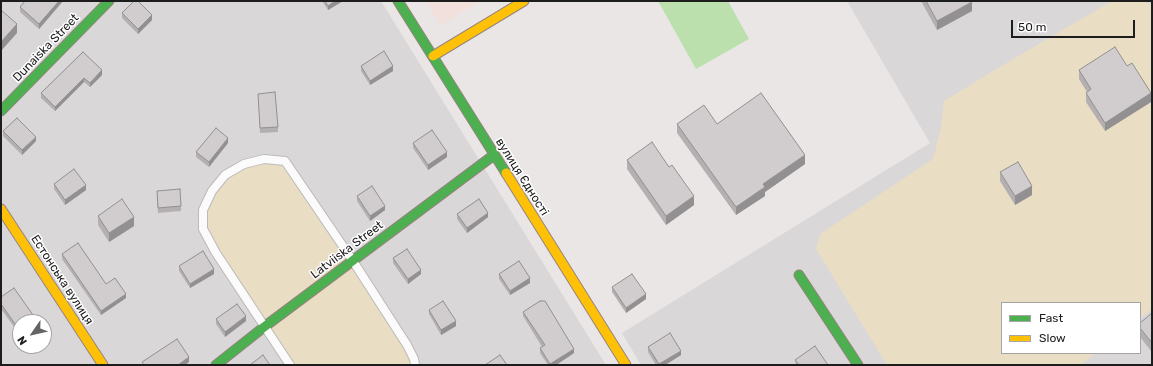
<!DOCTYPE html>
<meta charset="utf-8">
<style>
body{margin:0}
#map{position:relative;width:1153px;height:366px;overflow:hidden;background:#ebe6e6;font-family:Rubik,sans-serif}
canvas{display:block}
.frame{position:absolute;inset:0;border:2px solid #1d1d1d;pointer-events:none}
.legend{position:absolute;left:1001px;top:302px;width:140px;height:52px;box-sizing:border-box;background:#fff;border:1px solid #a5a5a5;margin:0;padding:5px 7px;list-style:none;font-size:12px;color:#1d1d1d}
.legend li{display:flex;align-items:center;gap:8px;height:20px}
.legend b{width:20px;border:1px solid #a5a5a5}
.north{position:absolute;left:12px;top:314px;width:40px;height:40px;box-sizing:border-box;background:#fff;border:1px solid #a5a5a5;border-radius:50%;rotate:236deg;font-size:11px;font-weight:700;line-height:16px;text-align:center;color:#1d1d1d}
.north::after{content:'';display:block;margin:auto;width:14px;height:18px;background:#656363;clip-path:polygon(50% 0,100% 100%,50% 72%,0 100%)}
.scale{position:absolute;left:1011px;top:20px;width:124px;height:18px;box-sizing:border-box;border:2px solid #1d1d1d;border-top:0;padding-left:5px;font-size:12px;line-height:14px;white-space:nowrap;color:#1d1d1d;-webkit-text-stroke:3px #fff;paint-order:stroke}
</style>
<div id="map">
<canvas width="1153" height="366"></canvas>
<div class="frame"></div>
<ul class="legend">
<li><b style="height:5px;background:#4caf50"></b>Fast</li>
<li><b style="height:5px;background:#ffc107"></b>Slow</li>
</ul>
<div class="north">N</div>
<div class="scale">50 m</div>
</div>
<script>
const ctx = document.querySelector('canvas').getContext('2d');
ctx.lineJoin = 'round';
function fillPath(path, color) {
  ctx.fillStyle = color;
  ctx.fill(path, 'evenodd');
}
function shape(rows) {
  const path = new Path2D();
  for (const r of rows) {
    path.moveTo(r[0], r[1]);
    for (let i = 2; i < r.length; i += 2) path.lineTo(r[i], r[i + 1]);
  }
  return path;
}
function strokePath(path, color, width, dash) {
  ctx.strokeStyle = color;
  ctx.lineWidth = width;
  ctx.lineCap = dash ? 'butt' : 'round';
  ctx.setLineDash(dash || []);
  ctx.stroke(path);
}
function label(font, color, halo, rows, align = 'center') {
  ctx.font = font + ' Rubik,sans-serif';
  ctx.lineWidth = 3;
  ctx.setLineDash([]);
  ctx.textBaseline = 'middle';
  ctx.strokeStyle = halo;
  ctx.fillStyle = color;
  for (const [text, x, y, turn = 0] of rows) {
    ctx.save();
    ctx.translate(x, y);
    ctx.rotate((+turn || 0) * Math.PI / 180);
    ctx.textAlign = isNaN(turn) ? turn : align;
    if (halo) ctx.strokeText(text, 0, 0);
    ctx.fillText(text, 0, 0);
    ctx.restore();
  }
}
const residential = shape([
 [1,1,381,1,606,365,1,365],
 [20,322,44,322,44,346,20,346],
 [847,1,1152,1,1152,365,641,365,622,333,930,143],
 [1002,303,1140,303,1140,353,1002,353]
]);
const education = shape([
 [426,1,480,1,441,26]
]);
const grass = shape([
 [1112,1,1145,1,1152,6,1152,309,1140,318,1140,303,1002,303,1002,353,1096,353,1081,365,887,365,816,249,820,234,933,159,941,128,944,101,998,68],
 [285,161,415,365,290,365,203,229,212,191,244,164]
]);
const pitch = shape([
 [658,1,728,1,749,39,696,69]
]);
const lane = shape([
 [290,365,216,253,203,229,203,210,212,191,225,175,244,164,264,159,285,161,353,261,407,345,414,359,415,365]
]);
const fast = shape([
 [398,1,506,173],
 [1,111,109,1],
 [799,275,858,365],
 [216,365,264,327,494,155]
]);
const slow = shape([
 [433,56,524,1],
 [506,173,626,365],
 [1,209,103,365]
]);
const wall = shape([
 [25,1,63,1,39,29,20,12,20,7],
 [322,1,343,1,328,10],
 [921,1,972,1,972,11,937,30],
 [122,13,152,20,138,34,122,18],
 [83,52,102,75,90,87,84,82,55,111,41,98,41,93],
 [361,66,393,71,370,85,361,71],
 [1127,66,1151,102,1105,131,1086,102,1086,93,1087,92,1079,79,1079,70],
 [258,94,278,127,278,132,260,133],
 [677,124,717,124,805,164,765,192,765,196,736,215,677,133],
 [3,131,36,141,22,155,3,136],
 [228,143,209,167,196,157,196,152],
 [413,143,447,157,428,170,413,148],
 [627,160,694,205,666,225,627,169],
 [1000,172,1032,195,1015,205,1000,181],
 [54,184,86,190,65,205,54,189],
 [157,191,181,206,181,211,158,213],
 [357,196,385,210,370,221,357,201],
 [457,214,488,217,467,233,457,219],
 [98,216,134,226,109,242,98,225],
 [62,254,106,284,126,298,101,315,62,259],
 [393,258,421,274,408,284,393,263],
 [179,266,214,274,190,288,179,271],
 [499,274,530,283,510,295,499,279],
 [612,287,646,299,626,313,612,292],
 [1,297,20,322,20,335,1,309],
 [429,310,456,326,441,335,429,314],
 [523,312,574,353,556,365,548,365,540,353,540,348,542,347,523,316],
 [1152,313,1152,352,1140,337,1140,323],
 [216,319,246,321,225,337,216,324],
 [648,347,681,355,665,365,656,365,648,352],
 [795,360,828,365,796,365]
]);
const shadedWall = shape([
 [59,1,63,1,39,29,39,24],
 [335,1,343,1,328,10,328,6],
 [972,2,972,11,937,30,937,21],
 [152,15,152,20,138,34,138,29],
 [17,24,17,33,1,51,1,42],
 [393,66,393,71,370,85,370,81],
 [102,70,102,75,90,87,90,83],
 [84,78,84,82,55,111,55,107],
 [1151,93,1151,102,1105,131,1105,123],
 [36,137,36,141,22,155,22,150],
 [228,138,228,143,209,167,209,162],
 [447,152,447,157,428,170,428,165],
 [805,155,805,164,765,192,765,196,736,215,736,207,763,184],
 [86,185,86,190,65,205,65,200],
 [1032,186,1032,195,1015,205,1015,196],
 [694,196,694,205,666,225,666,216],
 [385,206,385,210,370,221,370,216],
 [488,213,488,217,467,233,467,228],
 [134,217,134,226,109,242,109,233],
 [214,269,214,274,190,288,190,284],
 [421,270,421,274,408,284,408,279],
 [530,278,530,283,510,295,510,291],
 [126,294,126,298,101,315,101,311],
 [646,294,646,299,626,313,626,308],
 [246,316,246,321,225,337,225,332],
 [456,321,456,326,441,335,441,330],
 [574,349,574,353,556,365,550,365,550,364],
 [681,351,681,355,665,365,659,365,659,364],
 [189,357,189,362,185,365,178,365]
]);
const building = shape([
 [25,1,59,1,39,24,20,7,25,1],
 [134,1,138,1,152,15,138,29,122,13,134,1],
 [325,1,335,1,328,6,325,1],
 [926,1,972,1,972,2,937,21,926,1],
 [1,10,17,24,1,42,1,10],
 [1115,47,1127,66,1132,63,1151,93,1105,123,1086,93,1091,89,1079,70,1115,47],
 [384,51,393,66,370,81,361,66,384,51],
 [83,52,102,70,90,83,84,78,55,107,41,93,83,52],
 [275,92,278,127,260,128,258,94,275,92],
 [761,93,805,155,763,184,765,187,736,207,677,124,704,105,717,124,761,93],
 [17,118,36,137,22,150,3,131,17,118],
 [216,128,228,138,209,162,196,152,216,128],
 [432,130,447,152,428,165,413,143,432,130],
 [652,142,669,167,672,165,694,196,666,216,627,160,652,142],
 [1018,162,1032,186,1015,196,1000,172,1018,162],
 [74,169,86,185,65,200,54,184,74,169],
 [372,186,385,206,370,216,357,196,372,186],
 [180,189,181,206,158,208,157,191,180,189],
 [122,199,134,217,109,233,98,216,122,199],
 [479,199,488,213,467,228,457,214,479,199],
 [78,243,106,284,115,278,126,294,101,311,62,254,78,243],
 [407,249,421,270,408,279,393,258,407,249],
 [203,251,214,269,190,284,179,266,203,251],
 [519,261,530,278,510,291,499,274,519,261],
 [632,274,646,294,626,308,612,287,632,274],
 [14,288,38,322,20,322,20,331,1,304,1,297,14,288],
 [443,301,456,321,441,330,429,310,443,301],
 [540,301,545,301,574,349,550,364,540,348,545,345,523,312,540,301],
 [237,304,246,316,225,332,216,319,237,304],
 [1152,313,1152,343,1140,328,1140,323,1152,313],
 [670,333,681,351,659,364,648,347,670,333],
 [177,339,189,357,178,365,144,365,142,362,177,339],
 [815,346,828,365,799,365,795,360,815,346],
 [263,355,270,365,250,365,263,355],
 [500,355,507,365,485,365,500,355]
]);
const streetNames = [
 ["Dunaiska Street",46,48,-46],
 ["вулиця Єдності",522,177,58],
 ["Latviiska Street",347,250,-37],
 ["Естонська вулиця",62,280,57]
];
fillPath(residential, '#dad7d8');
fillPath(education, '#f1e0dc');
fillPath(grass, '#e9ddc4');
fillPath(pitch, '#bbe0ae');
strokePath(lane, '#bbb9b9', 10);
strokePath(fast, '#95847e', 11);
strokePath(slow, '#95847e', 11);
strokePath(lane, '#fcfbfb', 8);
strokePath(fast, '#4caf50', 9);
strokePath(slow, '#ffc107', 9);
fillPath(wall, '#b4b0b1');
fillPath(shadedWall, '#929090');
fillPath(building, '#d1cdce');
strokePath(building, '#929090', 1);
label('12px', '#1d1d1d', '#fff', streetNames);
</script>
